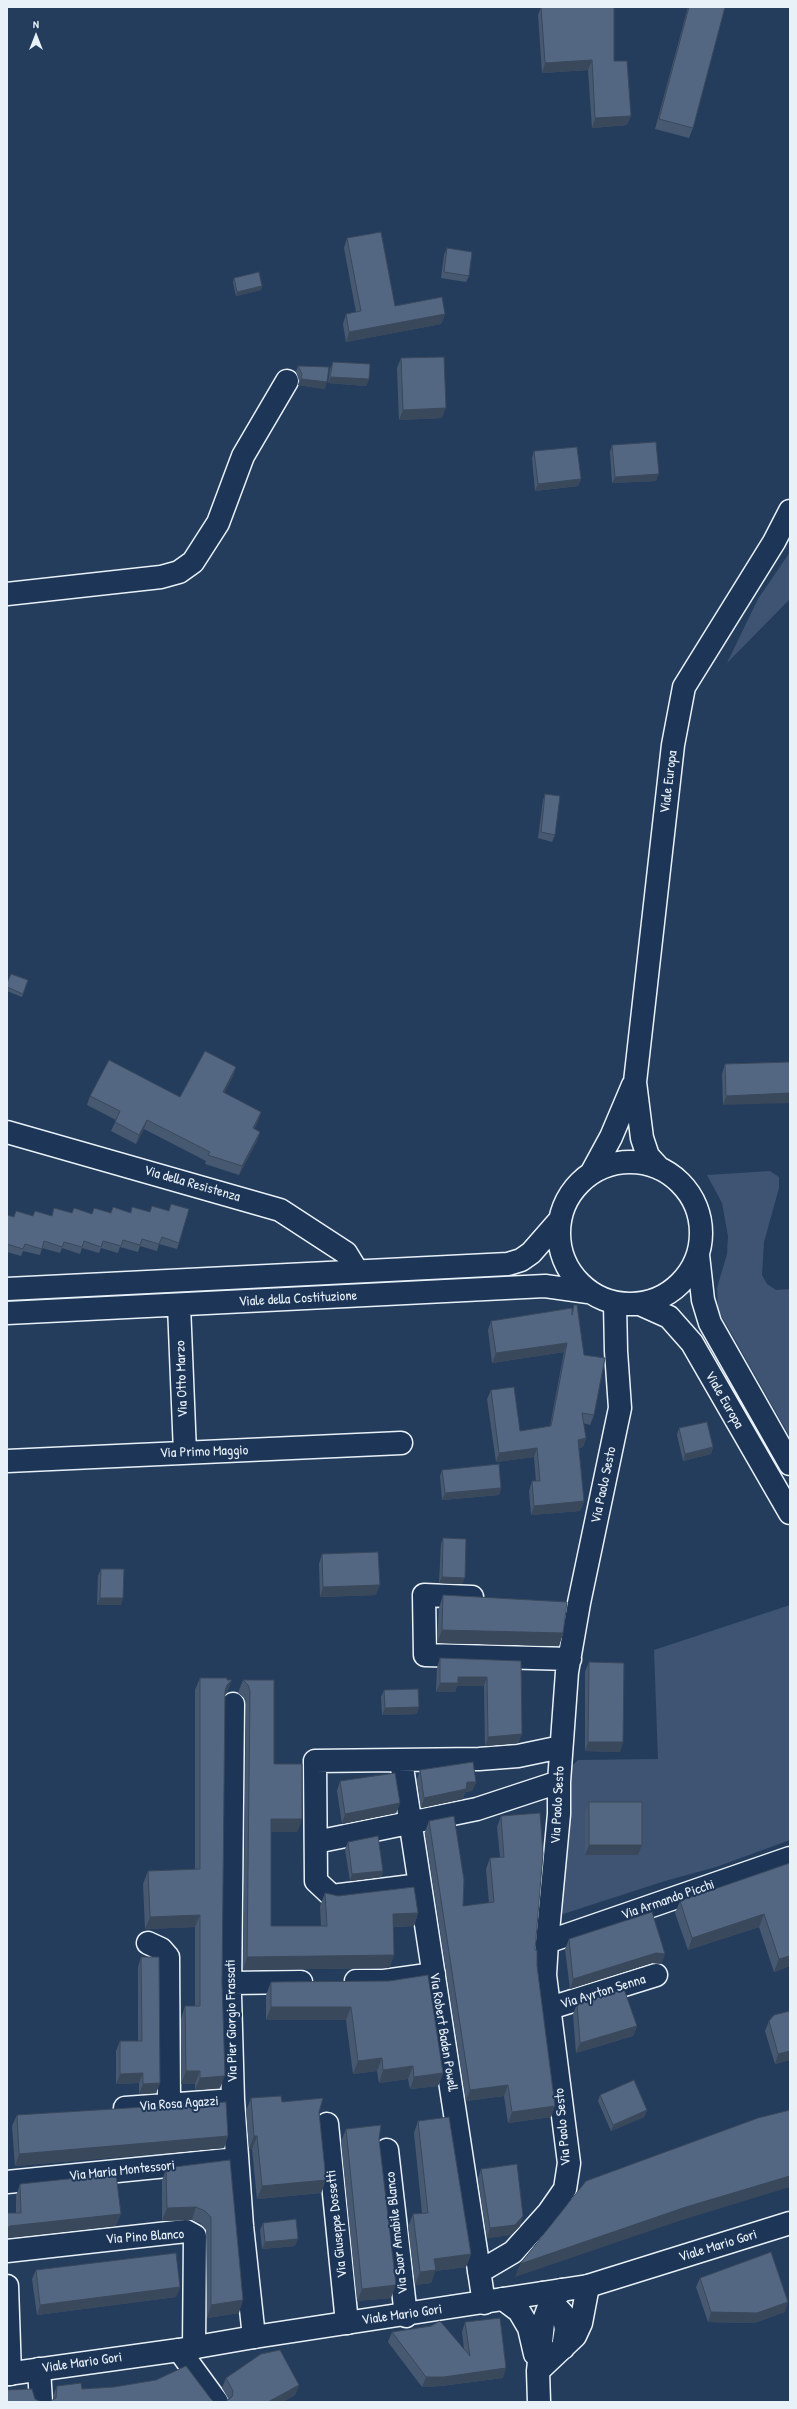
<!DOCTYPE html>
<style>
body{margin:0}
#map{position:relative;width:797px;height:2409px;overflow:hidden;background:#253d5d;font-family:"Patrick Hand",sans-serif}
canvas{display:block}
.frame{position:absolute;inset:0;border:8px solid #e8f1f8;pointer-events:none}
.north{position:absolute;left:16px;top:16px;width:40px;height:40px;-webkit-text-stroke:3px #1d3557;paint-order:stroke;rotate:0deg;font-size:11px;font-weight:700;line-height:16px;text-align:center;color:#e8f1f8}
.north::after{content:'';display:block;margin:auto;width:14px;height:18px;background:#e8f1f8;clip-path:polygon(50% 0,100% 100%,50% 72%,0 100%)}
</style>
<div id="map">
<canvas width="797" height="2409"></canvas>
<div class="frame"></div>
<div class="north">N</div>
</div>
<script>
const ctx = document.querySelector('canvas').getContext('2d');
ctx.lineJoin = 'round';
function fillPath(path, color) {
  ctx.fillStyle = color;
  ctx.fill(path, 'evenodd');
}
function shape(rows) {
  const path = new Path2D();
  for (const r of rows) {
    if (r.length === 3) {
      path.moveTo(r[0] + r[2], r[1]);
      path.arc(r[0], r[1], r[2], 0, 2 * Math.PI);
      continue;
    }
    path.moveTo(r[0], r[1]);
    for (let i = 2; i < r.length; i += 2) path.lineTo(r[i], r[i + 1]);
  }
  return path;
}
function strokePath(path, color, width, dash) {
  ctx.strokeStyle = color;
  ctx.lineWidth = width;
  ctx.lineCap = dash ? 'butt' : 'round';
  ctx.setLineDash(dash || []);
  ctx.stroke(path);
}
function label(font, color, halo, rows, align = 'center') {
  ctx.font = font + ' "Patrick Hand",sans-serif';
  ctx.lineWidth = 4;
  ctx.setLineDash([]);
  ctx.textBaseline = 'middle';
  ctx.strokeStyle = halo;
  ctx.fillStyle = color;
  for (const [text, x, y, turn = 0] of rows) {
    ctx.save();
    ctx.translate(x, y);
    ctx.rotate((+turn || 0) * Math.PI / 180);
    ctx.textAlign = isNaN(turn) ? turn : align;
    if (halo) ctx.strokeText(text, 0, 0);
    ctx.fillText(text, 0, 0);
    ctx.restore();
  }
}
const green = shape([
 [790,552,790,599,727,663,758,599],
 [770,1171,779,1177,779,1188,764,1242,762,1275,767,1284,776,1290,790,1289,790,1437,718,1310,717,1288,727,1254,728,1236,722,1203,707,1175],
 [790,1605,790,1840,716,1867,665,1881,563,1914,560,1883,569,1769,578,1760,658,1759,654,1650]
]);
const minor = shape([
 [7,594,161,577,179,572,193,562,218,523,243,456,287,381],
 [7,1132,280,1210,346,1253,357,1271],
 [630,1233,71],
 [659,1168,648,1156,642,1138,635,1082,673,745,684,687,774,542,790,511],
 [592,1172,611,1137,633,1085],
 [698,1255,703,1300,710,1323,790,1464],
 [7,1289,508,1264,521,1260,531,1253,559,1221],
 [640,1304,669,1317,692,1343,790,1513],
 [179,1305,185,1453],
 [7,1313,545,1286,588,1292],
 [7,1461,401,1443],
 [472,1597,424,1595,425,1655,570,1659],
 [233,1704,230,1995,233,2100,242,2226,254,2337],
 [401,1761,484,2303],
 [316,1842,477,1809,559,1782],
 [420,1885,332,1896,316,1881,315,1761,479,1759,518,1756,561,1747],
 [547,1942,790,1858],
 [148,1943,161,1949,168,1957,169,2104],
 [356,1981,384,1981,434,1974],
 [231,1983,301,1982],
 [550,2008,656,1975],
 [125,2108,233,2100],
 [327,2124,347,2323],
 [387,2150,406,2316],
 [7,2182,237,2159],
 [7,2251,186,2231,195,2236,194,2348],
 [479,2272,513,2252,549,2212,565,2189,569,2163,545,1975,547,1942,559,1814,559,1782,567,1672,579,1603,620,1408,616,1351,615,1304],
 [7,2286,10,2374],
 [543,2293,563,2314,566,2329,563,2348],
 [503,2299,519,2311,529,2328,535,2354],
 [179,2350,217,2402],
 [39,2369,41,2402],
 [538,2371,575,2336,581,2323,588,2286],
 [539,2402,538,2371,543,2323,551,2301,562,2290]
]);
const major = shape([
 [7,2374,179,2350,254,2337,588,2286,790,2223]
]);
const wall = shape([
 [541,7,614,7,614,61,627,125,592,128,588,70,542,73,538,15],
 [688,7,725,7,693,128,689,138,655,129],
 [347,238,395,306,445,314,441,324,346,342,343,324,346,314,356,312,344,248],
 [447,248,469,276,466,282,441,278,444,255],
 [234,278,262,286,261,290,236,296,233,282],
 [401,358,442,418,399,420,397,368],
 [333,362,369,379,366,386,328,383,330,369],
 [298,366,325,389,298,385,299,381,296,372],
 [612,445,656,481,612,483,610,452],
 [534,451,581,479,578,486,535,491,532,458],
 [545,794,555,835,552,842,538,838,543,800],
 [28,980,22,997,7,991,7,983],
 [790,1062,723,1105,722,1074,725,1064],
 [236,1067,233,1076,224,1093,261,1112,258,1121,254,1129,260,1132,257,1141,239,1175,205,1164,206,1161,144,1129,136,1144,111,1131,116,1120,87,1105,90,1096,180,1097],
 [171,1204,179,1243,177,1249,159,1244,157,1251,140,1246,138,1252,120,1247,118,1253,101,1248,99,1253,82,1248,80,1254,62,1248,60,1253,42,1248,40,1255,23,1251,21,1256,7,1252,7,1215,13,1217,16,1211,33,1216,35,1211,52,1216,54,1208,72,1213,92,1214,111,1213,113,1207,130,1213,132,1207,150,1212,169,1211],
 [574,1305,594,1415,590,1425,583,1423,586,1438,583,1447,579,1448,584,1501,580,1511,531,1515,529,1491,532,1481,536,1481,534,1457,496,1462,487,1399,491,1390,520,1431,550,1426,564,1352,492,1363,488,1330,491,1321,572,1312],
 [679,1428,713,1447,711,1454,683,1461,677,1435],
 [442,1470,501,1488,499,1495,442,1500,440,1476],
 [443,1538,462,1584,439,1583,441,1544],
 [322,1554,376,1595,320,1597,319,1564],
 [101,1569,121,1605,97,1605,98,1576],
 [443,1595,563,1633,559,1646,437,1643,439,1608],
 [440,1658,521,1661,522,1734,518,1743,485,1746,484,1686,457,1686,455,1692,436,1692,437,1668],
 [589,1662,623,1742,620,1752,585,1751,585,1672],
 [200,1678,227,1693,225,1695,220,2088,195,2090,195,2084,181,2084,181,2019,185,2006,195,2006,195,1927,145,1929,143,1884,148,1871,195,1870,195,1690],
 [243,1680,274,1680,274,1764,302,1819,297,1832,271,1832,271,1926,321,1926,320,1906,325,1893,418,1913,414,1926,393,1927,394,1955,389,1968,243,1970,246,1704,244,1698,238,1693],
 [384,1690,417,1714,382,1715,381,1697],
 [420,1770,476,1782,472,1791,465,1792,463,1799,421,1808,417,1780],
 [340,1781,400,1803,396,1813,342,1824,337,1791],
 [589,1802,642,1845,638,1855,585,1855,585,1812],
 [501,1816,535,1950,555,2106,551,2117,508,2123,504,2096,466,2101,425,1832,429,1821,463,1906,489,1903,486,1869,490,1858,500,1857,497,1827],
 [348,1842,383,1871,381,1877,350,1881,345,1849],
 [790,1863,790,1966,774,1972,759,1927,688,1950,675,1913,680,1901],
 [569,1939,662,1964,652,1963,570,1989,565,1949],
 [141,1957,160,2083,156,2093,139,2094,139,2083,116,2084,116,2051,120,2041,138,2041,138,1967],
 [389,1981,443,2073,438,2086,410,2089,408,2079,379,2083,377,2071,353,2074,346,2020,266,2020,266,1995,271,1982],
 [577,2004,637,2026,633,2036,576,2053,573,2014],
 [790,2011,790,2060,775,2064,765,2031,769,2021],
 [600,2095,647,2110,644,2117,611,2131,598,2101],
 [251,2098,282,2102,319,2112,326,2180,321,2193,257,2199,252,2149,249,2149,246,2111],
 [17,2115,228,2136,224,2148,15,2166,12,2126],
 [418,2121,471,2254,466,2267,435,2271,431,2283,415,2285,408,2227,413,2214,422,2213,414,2133],
 [346,2129,379,2139,391,2298,357,2301,341,2142],
 [230,2160,239,2313,207,2318,206,2230,200,2223,192,2220,162,2221,162,2181,166,2168],
 [481,2169,520,2226,511,2235,487,2238,478,2179],
 [20,2184,116,2226,16,2213,16,2196],
 [263,2223,295,2246,262,2249,260,2230],
 [36,2270,180,2287,176,2297,37,2315,32,2279],
 [700,2278,785,2312,754,2323,708,2322,696,2287],
 [465,2322,503,2378,441,2386,422,2387,388,2342,392,2332,464,2349,462,2332],
 [226,2378,299,2385,295,2395,283,2402,225,2402,229,2400,222,2388],
 [57,2386,82,2389,211,2399,53,2400,53,2396]
]);
const shadedWall = shape([
 [592,60,588,70,542,73,545,63],
 [631,116,627,125,592,128,595,118],
 [262,286,261,290,236,296,237,292],
 [445,314,441,324,346,342,349,332],
 [330,377,369,379,366,386,328,383],
 [301,379,327,382,325,389,298,385],
 [446,408,442,418,399,420,403,410],
 [659,474,656,481,612,483,615,477],
 [581,479,578,486,535,491,538,484],
 [236,1067,233,1076,220,1101,223,1092],
 [790,1093,790,1103,723,1105,726,1096],
 [261,1112,258,1121,249,1137,253,1128],
 [147,1120,144,1129,136,1144,139,1135],
 [260,1132,257,1141,239,1175,242,1166],
 [567,1343,564,1352,492,1363,496,1353],
 [586,1438,583,1447,574,1449,578,1440],
 [713,1447,711,1454,683,1461,685,1454],
 [537,1448,534,1457,496,1462,499,1453],
 [501,1488,499,1495,442,1500,445,1493],
 [584,1501,580,1511,531,1515,534,1506],
 [442,1577,465,1578,462,1584,439,1583],
 [380,1585,376,1595,320,1597,323,1587],
 [100,1598,123,1598,121,1605,97,1605],
 [442,1630,563,1633,559,1646,437,1643],
 [458,1677,487,1677,484,1686,457,1686,455,1692,436,1692,440,1683],
 [232,1680,227,1693,222,1697,227,1685],
 [419,1707,417,1714,382,1715,385,1708],
 [522,1734,518,1743,485,1746,488,1737],
 [588,1742,623,1742,620,1752,585,1751],
 [467,1782,476,1782,472,1791,465,1792,463,1799,421,1808,424,1798],
 [400,1803,396,1813,342,1824,345,1814],
 [271,1819,302,1819,297,1832,266,1832],
 [589,1845,642,1845,638,1855,585,1855],
 [383,1871,381,1877,350,1881,352,1874],
 [418,1913,414,1926,388,1927,393,1914],
 [764,1914,759,1927,688,1950,692,1938],
 [200,1915,195,1927,145,1929,150,1917],
 [656,1953,665,1954,662,1964,652,1963,570,1989,573,1979],
 [394,1955,389,1968,243,1970,247,1957],
 [790,1956,790,1966,774,1972,779,1959],
 [271,2007,351,2007,346,2020,266,2020],
 [637,2026,633,2036,576,2053,580,2043],
 [790,2051,790,2060,775,2064,778,2054],
 [382,2058,377,2071,353,2074,358,2061],
 [413,2066,408,2079,379,2083,383,2070],
 [186,2071,200,2071,195,2084,181,2084],
 [143,2073,139,2083,116,2084,120,2074],
 [443,2073,438,2086,410,2089,414,2077],
 [225,2076,220,2088,195,2090,200,2078],
 [160,2083,156,2093,139,2094,143,2084],
 [508,2085,504,2096,466,2101,470,2090],
 [555,2106,551,2117,508,2123,512,2112],
 [647,2110,644,2117,611,2131,613,2125],
 [228,2136,224,2148,15,2166,19,2154],
 [254,2136,257,2136,252,2149,249,2149],
 [790,2176,790,2187,682,2220,515,2277,520,2264,686,2207],
 [326,2180,321,2193,257,2199,262,2186],
 [196,2207,192,2220,162,2221,167,2208],
 [121,2214,116,2226,7,2238,7,2228,10,2226],
 [523,2216,520,2226,511,2235,487,2238,490,2228],
 [298,2239,295,2246,262,2249,265,2242],
 [471,2254,466,2267,435,2271,431,2283,415,2285,420,2272,434,2259],
 [396,2285,391,2298,357,2301,362,2289],
 [180,2287,176,2297,37,2315,40,2305],
 [243,2300,239,2313,207,2318,211,2305],
 [788,2302,785,2312,754,2323,708,2322,711,2312],
 [506,2368,503,2378,441,2386,422,2387,426,2377],
 [299,2385,295,2395,283,2402,268,2402]
]);
const building = shape([
 [541,7,614,7,614,61,627,61,631,116,595,118,592,60,545,63,541,7],
 [689,7,725,7,693,128,659,119,689,7],
 [381,232,395,306,442,297,445,314,349,332,346,314,361,311,347,238,381,232],
 [447,248,472,252,469,276,444,272,447,248],
 [259,272,262,286,237,292,234,278,259,272],
 [444,357,446,408,403,410,401,358,444,357],
 [333,362,370,364,369,379,330,377,333,362],
 [298,366,329,367,327,382,301,379,302,374,298,366],
 [656,442,659,474,615,477,612,445,656,442],
 [577,447,581,479,538,484,534,451,577,447],
 [545,794,560,796,555,835,541,832,545,794],
 [11,974,28,980,23,994,7,987,7,983,11,974],
 [205,1051,236,1067,223,1092,261,1112,253,1128,260,1132,242,1166,208,1155,210,1152,147,1120,139,1135,115,1122,120,1111,90,1096,109,1060,180,1097,205,1051],
 [790,1062,790,1093,726,1096,725,1064,790,1062],
 [171,1204,189,1209,179,1243,162,1237,159,1244,142,1239,140,1245,123,1240,121,1246,103,1241,101,1247,84,1241,82,1247,64,1242,62,1247,44,1241,42,1249,25,1244,23,1249,7,1244,7,1215,14,1217,16,1211,33,1216,35,1211,52,1216,54,1208,72,1213,74,1208,92,1214,94,1208,111,1213,113,1207,131,1213,132,1207,150,1212,152,1206,169,1211,171,1204],
 [574,1305,577,1305,584,1355,605,1358,594,1415,582,1413,586,1438,578,1440,584,1501,534,1506,532,1481,540,1481,537,1448,499,1453,491,1390,514,1387,520,1431,551,1426,567,1343,496,1353,491,1321,572,1308,572,1315,574,1305],
 [707,1422,713,1447,685,1454,679,1428,707,1422],
 [499,1464,501,1488,445,1493,442,1470,499,1464],
 [443,1538,466,1539,465,1578,442,1577,443,1538],
 [378,1552,380,1585,323,1587,322,1554,378,1552],
 [101,1569,124,1569,123,1598,100,1598,101,1569],
 [443,1595,567,1602,563,1633,442,1630,443,1595],
 [440,1658,521,1661,522,1734,488,1737,487,1677,458,1677,458,1683,440,1683,440,1658],
 [589,1662,624,1663,623,1742,588,1742,589,1662],
 [200,1678,227,1678,227,1680,232,1680,227,1685,225,1691,222,1982,225,2076,200,2078,200,2071,186,2071,185,2006,200,2006,200,1915,150,1917,148,1871,200,1869,200,1678],
 [243,1680,274,1680,274,1764,302,1764,302,1819,271,1819,271,1926,327,1926,325,1893,338,1896,414,1887,418,1913,393,1914,394,1955,247,1957,250,1691,248,1685,243,1680],
 [418,1689,419,1707,385,1708,384,1690,418,1689],
 [473,1762,476,1782,467,1782,466,1789,424,1798,420,1770,473,1762],
 [395,1773,400,1803,345,1814,340,1781,395,1773],
 [589,1802,642,1802,642,1845,589,1845,589,1802],
 [540,1813,543,1854,535,1950,537,1950,537,1966,555,2106,512,2112,508,2085,470,2090,429,1821,454,1816,464,1880,463,1906,494,1902,490,1858,504,1857,501,1816,540,1813],
 [378,1836,383,1871,352,1874,348,1842,378,1836],
 [790,1863,790,1956,779,1959,764,1914,692,1938,680,1901,790,1863],
 [652,1912,665,1954,656,1953,573,1979,569,1939,652,1912],
 [141,1957,159,1957,160,2083,143,2084,143,2073,120,2074,120,2041,142,2041,141,1957],
 [428,1975,443,2073,414,2077,413,2066,383,2070,382,2058,358,2061,351,2007,271,2007,271,1982,389,1981,428,1975],
 [624,1989,637,2026,580,2043,577,2004,624,1989],
 [790,2011,790,2051,778,2054,769,2021,774,2015,790,2011],
 [634,2080,647,2110,613,2125,600,2095,634,2080],
 [281,2096,282,2102,323,2098,319,2112,326,2180,262,2186,257,2136,254,2136,251,2098,281,2096],
 [226,2102,228,2136,19,2154,17,2115,226,2102],
 [790,2110,790,2176,686,2207,520,2264,586,2181,758,2118,790,2110],
 [449,2117,471,2254,434,2259,436,2270,420,2272,413,2214,428,2213,418,2121,449,2117],
 [381,2125,379,2139,396,2285,362,2289,346,2129,381,2125],
 [230,2160,243,2300,211,2305,211,2217,205,2211,196,2207,167,2208,166,2168,230,2160],
 [517,2164,523,2216,515,2225,490,2228,481,2169,517,2164],
 [116,2174,121,2214,10,2226,7,2228,7,2213,21,2213,20,2184,116,2174],
 [296,2219,298,2239,265,2242,263,2223,296,2219],
 [771,2252,788,2302,757,2313,711,2312,700,2278,771,2252],
 [176,2253,180,2287,40,2305,36,2270,176,2253],
 [500,2318,506,2368,444,2377,426,2377,392,2332,431,2326,440,2321,470,2356,465,2322,500,2318],
 [280,2350,299,2385,268,2402,225,2402,232,2397,233,2391,226,2378,261,2354,280,2350],
 [186,2366,211,2399,214,2402,49,2402,56,2398,57,2386,81,2383,82,2389,114,2387,156,2380,186,2366],
 [32,2389,35,2399,41,2402,7,2402,7,2390,32,2389]
]);
const streetNames = [
 ["Viale Europa",669,782,-83],
 ["Via della Resistenza",192,1184,16],
 ["Viale della Costituzione",298,1299,-3],
 ["Via Otto Marzo",182,1379,-92],
 ["Viale Europa",724,1400,60],
 ["Via Primo Maggio",204,1452,-2],
 ["Via Paolo Sesto",604,1485,-78],
 ["Via Paolo Sesto",558,1805,-87],
 ["Via Armando Picchi",668,1900,-19],
 ["Via Ayrton Senna",603,1992,-17],
 ["Via Pier Giorgio Frassati",232,2021,-91],
 ["Via Robert Baden Powell",443,2032,81],
 ["Via Rosa Agazzi",179,2104,-4],
 ["Via Paolo Sesto",563,2127,-95],
 ["Via Maria Montessori",122,2171,-6],
 ["Via Giuseppe Dossetti",337,2224,-96],
 ["Via Suor Amabile Blanco",397,2233,-96],
 ["Via Pino Blanco",145,2237,-4],
 ["Viale Mario Gori",718,2246,-17],
 ["Viale Mario Gori",402,2315,-8],
 ["Viale Mario Gori",82,2363,-8]
];
fillPath(green, '#3e5472');
strokePath(minor, '#e8f1f8', 25);
strokePath(major, '#e8f1f8', 25);
strokePath(minor, '#1d3557', 22);
strokePath(major, '#1d3557', 22);
fillPath(wall, '#475970');
fillPath(shadedWall, '#3a485b');
fillPath(building, '#536782');
strokePath(building, '#3a485b', 1);
label('14px', '#e8f1f8', '#1d3557', streetNames);
</script>
